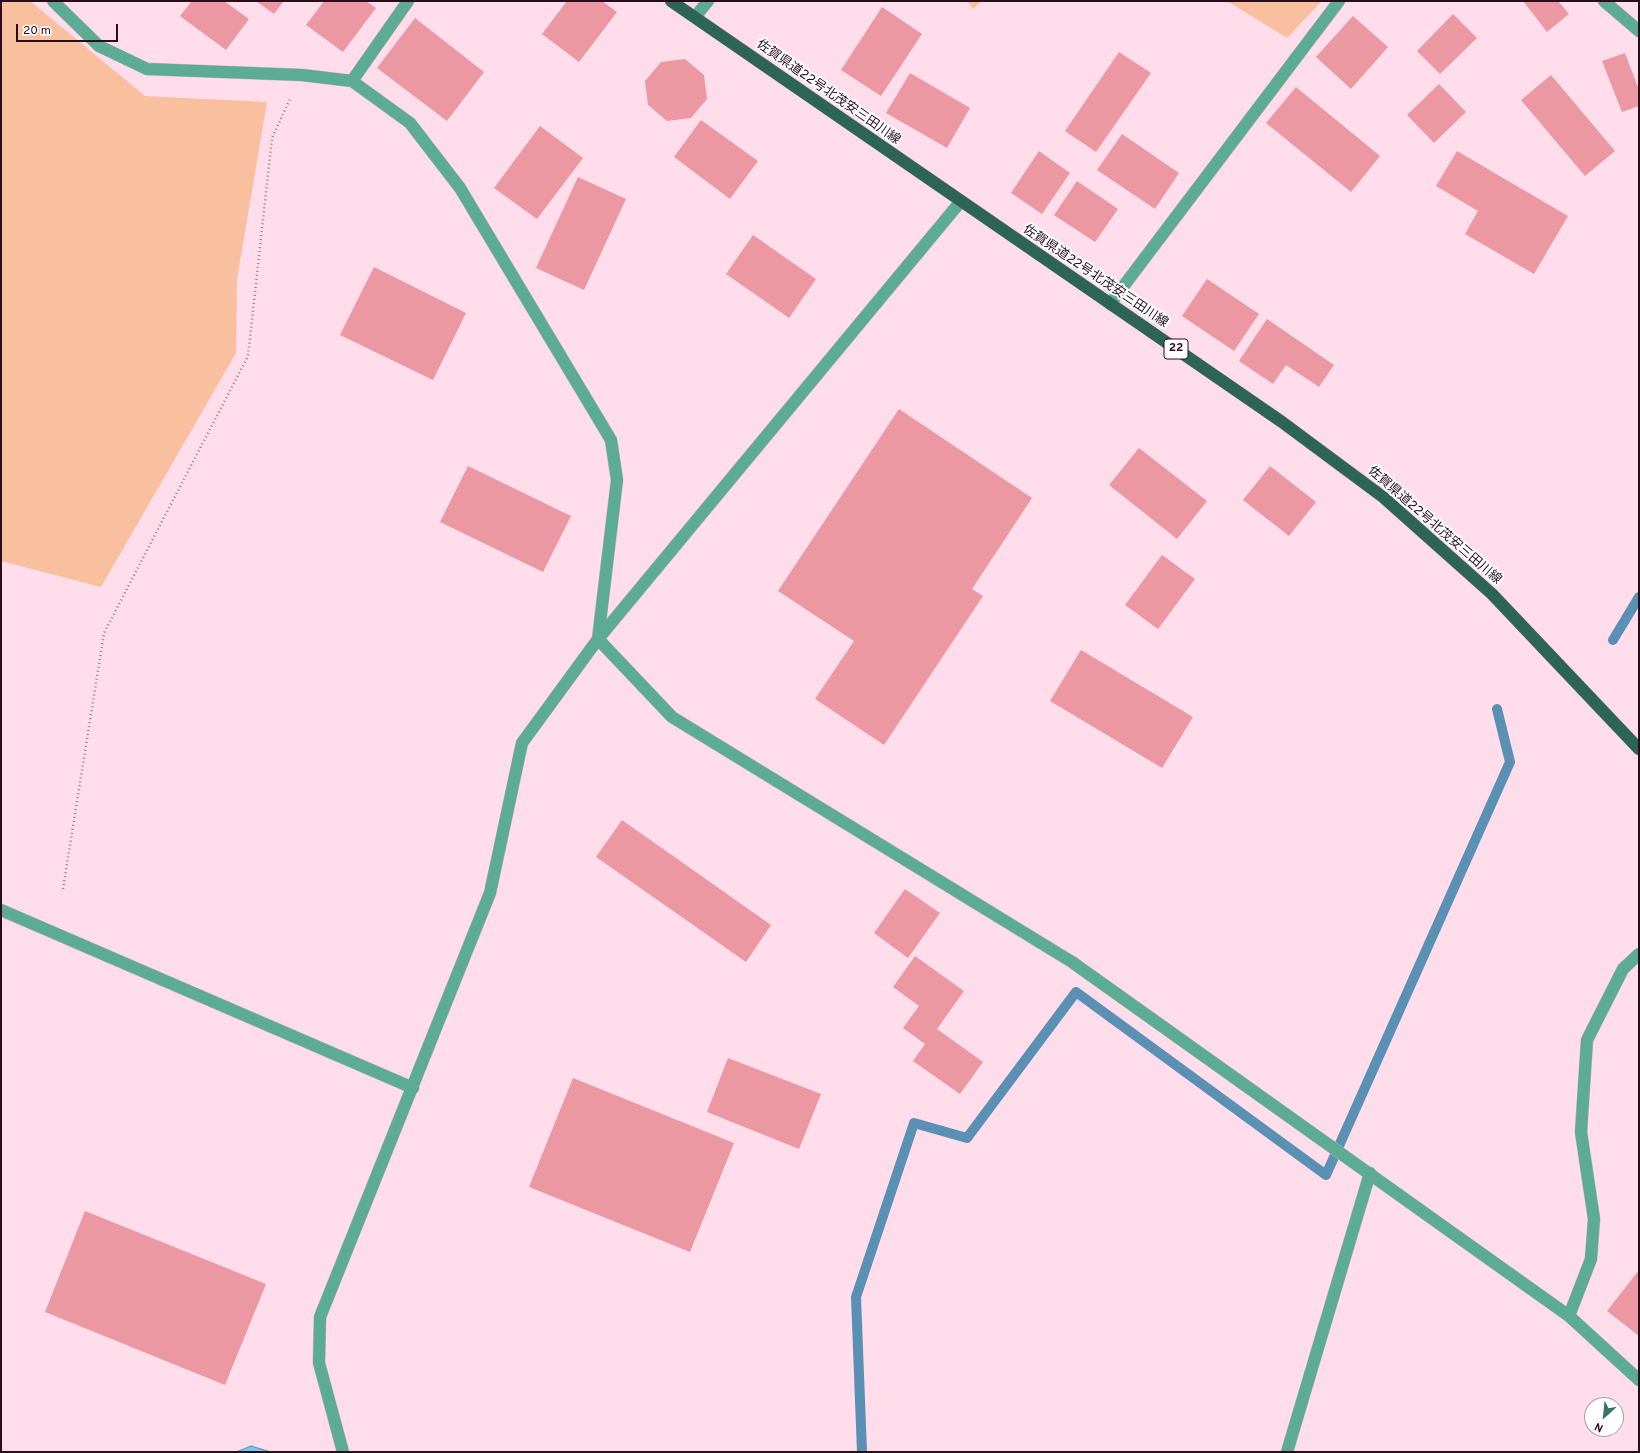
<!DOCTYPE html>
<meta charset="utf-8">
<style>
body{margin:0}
#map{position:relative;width:1640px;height:1453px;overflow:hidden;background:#ffddeb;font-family:Overpass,sans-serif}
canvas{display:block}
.frame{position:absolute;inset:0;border:2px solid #290d1a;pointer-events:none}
.north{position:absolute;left:1584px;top:1397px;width:40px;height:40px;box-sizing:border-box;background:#fff;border:1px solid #a99ea3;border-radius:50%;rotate:207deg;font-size:11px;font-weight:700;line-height:16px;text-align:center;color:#290d1a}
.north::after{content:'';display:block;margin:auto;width:14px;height:18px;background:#367563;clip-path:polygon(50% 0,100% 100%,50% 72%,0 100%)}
.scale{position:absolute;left:16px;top:24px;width:102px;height:18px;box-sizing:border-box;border:2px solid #290d1a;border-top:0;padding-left:5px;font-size:12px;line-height:14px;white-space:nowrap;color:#290d1a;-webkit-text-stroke:3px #fff;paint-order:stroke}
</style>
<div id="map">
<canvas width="1640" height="1453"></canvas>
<div class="frame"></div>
<div class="north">N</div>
<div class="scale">20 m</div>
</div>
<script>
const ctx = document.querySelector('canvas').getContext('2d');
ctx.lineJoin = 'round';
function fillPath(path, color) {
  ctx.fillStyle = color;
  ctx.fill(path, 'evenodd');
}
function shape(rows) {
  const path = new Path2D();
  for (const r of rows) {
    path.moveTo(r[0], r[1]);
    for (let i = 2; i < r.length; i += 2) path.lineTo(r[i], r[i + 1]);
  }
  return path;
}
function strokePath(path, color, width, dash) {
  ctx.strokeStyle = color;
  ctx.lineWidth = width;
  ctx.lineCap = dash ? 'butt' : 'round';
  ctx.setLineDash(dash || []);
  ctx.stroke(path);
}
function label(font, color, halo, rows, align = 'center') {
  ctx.font = font + ' Overpass,"Noto Sans JP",sans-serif';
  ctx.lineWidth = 4;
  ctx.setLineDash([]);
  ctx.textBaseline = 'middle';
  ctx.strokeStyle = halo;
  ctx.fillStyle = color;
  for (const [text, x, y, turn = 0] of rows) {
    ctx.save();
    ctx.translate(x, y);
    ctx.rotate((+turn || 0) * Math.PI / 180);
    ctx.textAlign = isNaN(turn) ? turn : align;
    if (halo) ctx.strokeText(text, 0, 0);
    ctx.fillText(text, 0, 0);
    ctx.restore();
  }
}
const green = shape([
 [1,1,30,1,145,96,267,102,237,279,236,353,101,587,1,561],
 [967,1,982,1,973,9],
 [1227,1,1322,1,1287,38]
]);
const water = shape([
 [251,1446,271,1452,236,1452,251,1446]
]);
const stream = shape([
 [1613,640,1639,597],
 [862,1452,856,1297,914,1123,967,1138,1076,992,1326,1175,1510,762,1497,709]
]);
const building = shape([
 [192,1,224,1,249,19,226,50,180,16],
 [256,1,284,1,274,14],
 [324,1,366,1,376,8,343,52,306,25],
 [567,1,602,1,617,12,579,62,542,34],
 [1523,1,1558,1,1569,14,1547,32],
 [882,7,922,34,881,96,841,70],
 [1453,14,1477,38,1440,74,1417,51],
 [1353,16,1388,47,1351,89,1316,57],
 [415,18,484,72,447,121,377,68],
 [1119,52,1151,73,1096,152,1065,131],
 [1625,53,1639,90,1639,106,1622,112,1602,61],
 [685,59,704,75,707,99,691,118,667,121,648,105,645,81,661,62],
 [910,73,970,108,947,148,886,113],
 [1551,75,1615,151,1585,176,1521,100],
 [1439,84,1466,112,1434,143,1407,115],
 [1296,87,1380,156,1351,192,1266,123],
 [701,120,758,161,730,199,674,157],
 [540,126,583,158,537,219,494,188],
 [1122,134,1179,173,1155,209,1097,170],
 [1039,151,1070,173,1042,214,1011,193],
 [1457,151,1568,216,1534,274,1465,234,1478,211,1436,186],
 [578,177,626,199,584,290,536,268],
 [1077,181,1118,209,1095,242,1054,215],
 [753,235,816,279,789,318,726,274],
 [374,267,466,313,433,380,340,335],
 [1207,279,1259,314,1234,351,1182,316],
 [1267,319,1334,365,1319,387,1286,365,1273,384,1239,361],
 [899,409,1032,498,972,589,983,596,884,745,815,699,854,641,778,591],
 [1139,448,1207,501,1177,539,1109,485],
 [468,466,571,516,543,572,440,522],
 [1270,466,1316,502,1289,536,1243,500],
 [1162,555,1195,579,1158,629,1125,605],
 [1081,650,1193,717,1162,768,1050,701],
 [622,820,771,925,746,962,596,857],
 [905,889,940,913,908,958,874,933],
 [915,956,964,991,937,1029,983,1062,960,1094,913,1061,925,1044,903,1028,919,1006,893,987],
 [728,1058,821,1094,799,1149,707,1112],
 [573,1078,734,1143,690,1252,529,1187],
 [85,1211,266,1284,225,1385,45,1312],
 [1639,1270,1639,1336,1607,1311]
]);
const path = shape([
 [63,889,104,633,248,356,272,138,290,99]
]);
const minor = shape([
 [53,1,99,46,147,69,302,75,352,81,410,123,460,188,611,440,617,480,598,639,672,717,1072,962,1569,1316,1591,1259,1594,1219,1581,1132,1587,1040,1623,969,1639,954],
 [1604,1,1639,31],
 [695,17,708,1],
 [352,81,408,1],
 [1110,304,1339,1],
 [1,910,413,1088],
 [1569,1316,1639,1380],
 [343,1452,319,1363,320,1317,490,893,522,743,598,639,961,201],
 [1287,1452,1370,1173]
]);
const major = shape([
 [671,1,1282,422,1383,497,1492,594,1639,749]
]);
const shields = [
 [1176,349,24]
];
const shieldNames = [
 ["22",1176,349]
];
const streetNames = [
 ["佐賀県道22号北茂安三田川線",828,93,35],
 ["佐賀県道22号北茂安三田川線",1095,277,34],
 ["佐賀県道22号北茂安三田川線",1434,526,41]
];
fillPath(green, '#f8c09f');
fillPath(water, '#6ec8f4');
strokePath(water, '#5990b3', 1);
strokePath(stream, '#5990b3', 10);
fillPath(building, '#ec98a3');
strokePath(minor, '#d8b8c5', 13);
strokePath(major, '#d8b8c5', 13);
strokePath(path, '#9c7c8a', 2.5, [1, 3]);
strokePath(minor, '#5cab93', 12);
strokePath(major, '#2d6555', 12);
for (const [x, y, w] of shields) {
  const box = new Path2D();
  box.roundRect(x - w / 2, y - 10, w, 20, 3);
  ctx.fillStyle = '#fff';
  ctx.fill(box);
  strokePath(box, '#290d1a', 1);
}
label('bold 12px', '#290d1a', null, shieldNames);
label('13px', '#290d1a', '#fff', streetNames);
</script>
